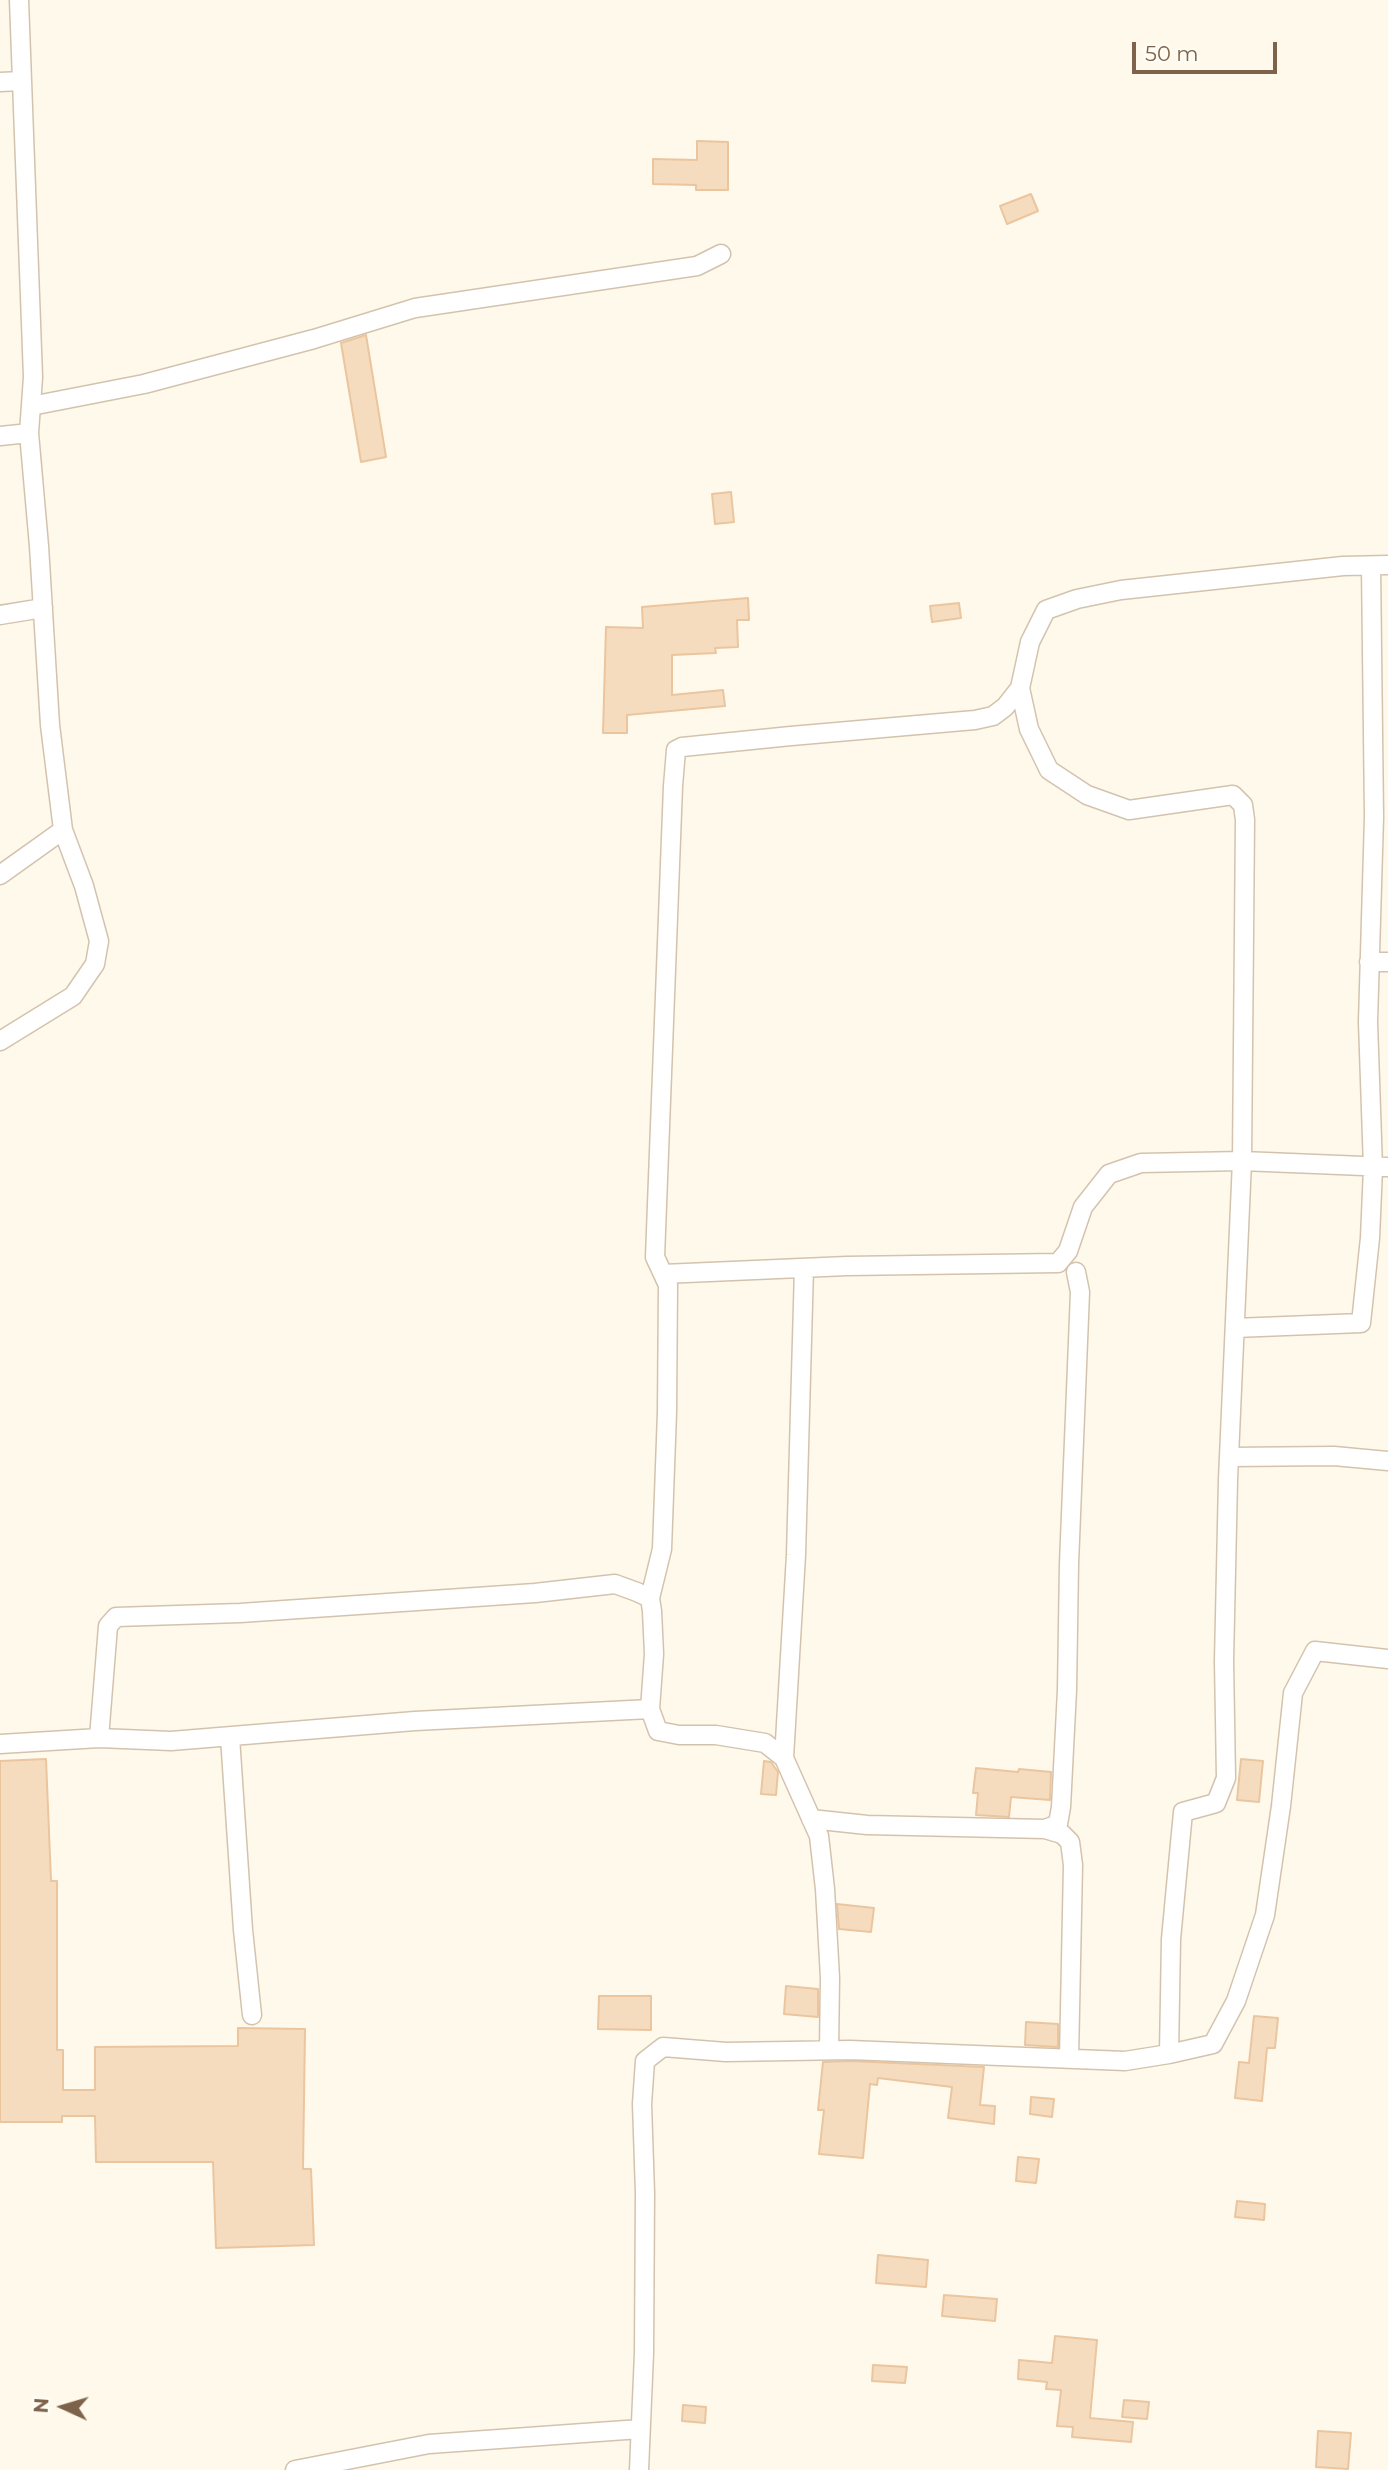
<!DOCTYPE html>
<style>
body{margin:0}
#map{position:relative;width:1388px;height:2470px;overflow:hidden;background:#fef9eb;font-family:Montserrat,sans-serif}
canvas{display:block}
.north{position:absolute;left:28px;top:2372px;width:70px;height:70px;-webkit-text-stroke:5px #fffcf3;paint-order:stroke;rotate:274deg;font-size:19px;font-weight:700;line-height:28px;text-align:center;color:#7d634a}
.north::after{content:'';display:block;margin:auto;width:24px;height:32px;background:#7d634a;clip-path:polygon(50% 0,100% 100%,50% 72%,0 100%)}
.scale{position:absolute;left:1132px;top:42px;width:145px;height:32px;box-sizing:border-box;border:4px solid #7d634a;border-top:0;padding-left:9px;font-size:21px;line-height:24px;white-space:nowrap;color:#7d634a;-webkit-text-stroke:5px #fffcf3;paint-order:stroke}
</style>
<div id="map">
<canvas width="1388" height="2470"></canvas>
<div class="north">N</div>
<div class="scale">50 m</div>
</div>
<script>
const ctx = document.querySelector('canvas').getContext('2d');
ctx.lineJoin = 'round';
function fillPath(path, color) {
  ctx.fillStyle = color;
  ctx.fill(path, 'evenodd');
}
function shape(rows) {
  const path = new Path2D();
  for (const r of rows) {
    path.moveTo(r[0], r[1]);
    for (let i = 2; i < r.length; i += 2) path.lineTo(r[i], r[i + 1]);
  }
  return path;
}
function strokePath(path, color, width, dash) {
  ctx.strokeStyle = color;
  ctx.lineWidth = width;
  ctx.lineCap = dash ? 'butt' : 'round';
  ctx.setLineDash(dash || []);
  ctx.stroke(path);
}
const building = shape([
 [697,141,728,142,728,190,696,190,696,185,653,184,653,159,697,160,697,141],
 [1031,194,1038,211,1007,224,1000,206,1031,194],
 [366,335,386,457,361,462,341,343,366,335],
 [731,492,734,522,715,524,712,494,731,492],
 [748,598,749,620,737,620,738,647,715,648,716,653,672,655,672,695,723,690,725,706,627,715,627,733,603,733,606,627,643,628,642,607,748,598],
 [959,603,961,618,932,622,930,606,959,603],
 [46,1759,51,1881,57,1881,57,2050,63,2050,63,2090,95,2090,95,2047,238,2046,238,2028,305,2029,303,2169,311,2169,314,2245,216,2248,213,2162,96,2162,95,2116,62,2116,62,2122,0,2122,0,1761,46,1759],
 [1241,1759,1263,1761,1259,1802,1237,1800,1241,1759],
 [764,1761,771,1762,778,1772,776,1795,761,1794,764,1761],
 [976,1768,1018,1772,1019,1769,1051,1772,1050,1800,1011,1797,1009,1817,976,1815,978,1793,973,1793,976,1768],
 [837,1904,874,1908,871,1932,839,1929,837,1904],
 [786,1986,818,1989,818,2017,784,2014,786,1986],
 [599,1996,651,1996,651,2030,598,2029,599,1996],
 [1254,2016,1278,2018,1275,2048,1267,2048,1262,2101,1235,2098,1239,2062,1249,2063,1254,2016],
 [1026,2022,1058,2024,1058,2047,1025,2045,1026,2022],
 [850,2061,984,2067,980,2105,995,2106,994,2124,948,2118,952,2087,878,2078,877,2085,870,2084,863,2158,819,2154,824,2110,818,2110,823,2062,850,2061],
 [1031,2097,1054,2099,1052,2117,1030,2114,1031,2097],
 [1018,2157,1039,2159,1036,2183,1016,2181,1018,2157],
 [1237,2201,1265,2204,1264,2220,1235,2217,1237,2201],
 [878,2255,928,2260,926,2287,876,2283,878,2255],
 [944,2295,997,2299,995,2321,942,2316,944,2295],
 [1055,2336,1097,2340,1090,2418,1133,2422,1131,2442,1072,2437,1073,2427,1057,2426,1061,2390,1046,2389,1047,2382,1018,2379,1019,2360,1052,2363,1055,2336],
 [873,2365,907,2367,905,2383,872,2381,873,2365],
 [1124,2400,1149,2402,1147,2419,1122,2417,1124,2400],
 [683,2405,706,2407,705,2423,682,2421,683,2405],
 [1318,2431,1351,2433,1348,2469,1316,2467,1318,2431]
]);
const minor = shape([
 [0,82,22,81],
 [31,406,144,384,314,339,415,308,697,266,721,254],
 [0,436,29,433],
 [0,615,43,608],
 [0,875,63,830],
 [1369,962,1388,962],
 [0,1041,73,996,95,964,99,941,84,886,63,830,50,725,39,546,29,433,33,377,19,0],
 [663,1274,847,1266,1058,1263,1068,1251,1083,1207,1109,1174,1141,1163,1242,1161,1388,1167],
 [1235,1328,1361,1323,1370,1238,1373,1168,1368,1022,1374,817,1371,566],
 [1230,1457,1334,1456,1388,1461],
 [650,1598,662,1549,667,1412,668,1285,655,1257,673,786,676,750,682,747,791,736,975,720,993,716,1005,707,1020,688],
 [230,1737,243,1930,252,2015],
 [99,1738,171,1741,415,1721,650,1709],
 [0,1744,99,1738,108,1626,116,1617,240,1613,535,1593,615,1584,637,1592,650,1598,652,1611,654,1654,650,1709,658,1731,679,1735,716,1735,765,1743,784,1758,819,1836,825,1889,830,1978,829,2050],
 [784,1758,796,1555,804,1268],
 [811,1819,867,1825,1045,1829,1062,1834,1070,1842,1073,1865,1069,2058],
 [1045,1829,1058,1824,1061,1807,1067,1690,1069,1564,1080,1292,1076,1272],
 [1169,2054,1171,1939,1183,1812,1216,1803,1226,1778,1224,1661,1228,1480,1242,1161,1245,820,1243,805,1233,795,1129,810,1087,795,1049,770,1029,729,1020,688,1030,642,1046,610,1077,599,1121,590,1343,566,1388,565],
 [295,2470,429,2444,640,2429],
 [639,2470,644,2353,645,2193,642,2104,645,2061,663,2047,726,2052,850,2050,1125,2061,1169,2054,1213,2044,1236,2001,1265,1915,1281,1806,1293,1693,1315,1651,1388,1659]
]);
fillPath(building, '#f6dcbf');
strokePath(building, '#ebc59e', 2);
strokePath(minor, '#d3c3ae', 21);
strokePath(minor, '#fff', 18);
</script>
